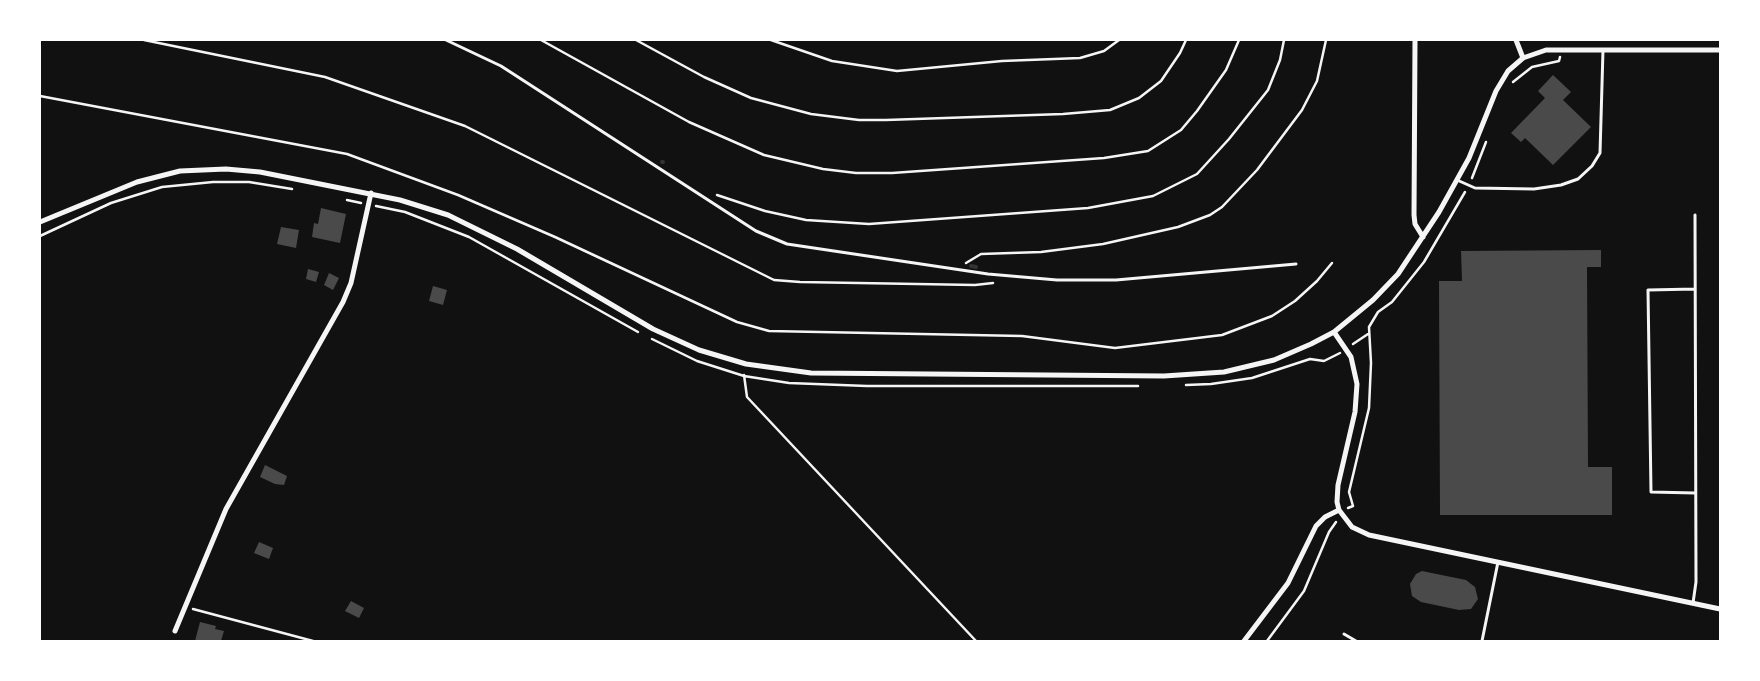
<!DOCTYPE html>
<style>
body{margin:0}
#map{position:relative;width:1760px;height:681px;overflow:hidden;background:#111;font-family:Ubuntu,sans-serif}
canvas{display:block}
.frame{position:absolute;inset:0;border:41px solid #fff;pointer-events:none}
</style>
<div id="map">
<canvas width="1760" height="681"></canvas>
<div class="frame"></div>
</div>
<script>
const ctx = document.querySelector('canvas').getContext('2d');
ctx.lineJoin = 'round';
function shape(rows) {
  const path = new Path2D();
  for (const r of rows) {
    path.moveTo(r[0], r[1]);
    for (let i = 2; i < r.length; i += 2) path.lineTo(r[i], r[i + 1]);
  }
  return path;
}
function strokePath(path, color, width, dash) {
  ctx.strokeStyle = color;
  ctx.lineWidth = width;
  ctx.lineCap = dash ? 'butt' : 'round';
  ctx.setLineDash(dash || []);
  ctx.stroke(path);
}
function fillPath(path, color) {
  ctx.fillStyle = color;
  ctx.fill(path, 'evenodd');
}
const stream = shape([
 [662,162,663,162],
 [971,266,976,267]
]);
const building = shape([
 [1553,75,1571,92,1563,100,1591,127,1553,165,1525,138,1521,142,1511,133,1545,98,1538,91],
 [321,208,346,214,340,243,312,237,314,223,318,224],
 [281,227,299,230,296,248,277,244],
 [1601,250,1601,267,1587,267,1588,467,1612,467,1612,515,1440,515,1439,281,1462,281,1461,251],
 [308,269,319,272,316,282,306,279],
 [329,273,339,278,333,290,324,285],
 [433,286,447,290,443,305,429,301],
 [265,465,287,476,284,485,275,484,260,477],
 [259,542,273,548,269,559,254,553],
 [1422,571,1466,580,1475,587,1478,599,1471,609,1459,610,1421,602,1412,596,1410,584,1416,574],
 [351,601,364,608,359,618,345,611],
 [200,622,216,626,215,629,224,631,221,641,195,641]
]);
const path = shape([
 [144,40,325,77,465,126,774,280,800,282,975,285,993,283],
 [541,40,689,122,764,155,823,169,856,173,892,173,1104,158,1148,151,1181,130,1197,111,1226,70,1239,40],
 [636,40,704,77,751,98,811,114,859,120,886,120,1063,114,1110,110,1139,98,1161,81,1180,53,1186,40],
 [771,40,832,61,897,71,1002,61,1080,58,1104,51,1119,40],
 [1513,82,1532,67,1559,61,1560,57],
 [40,96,347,154,458,195,555,237,737,322,769,331,1022,336,1115,348,1222,335,1272,316,1295,301,1317,281,1332,263],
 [1472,178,1486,142],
 [717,195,765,211,806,220,869,224,1088,208,1153,196,1197,174,1229,139,1268,90,1280,60,1284,40],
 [347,200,361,203],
 [376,206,405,212,469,237,638,332],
 [40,236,111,203,162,187,213,182,249,182,292,189],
 [966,263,981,254,1041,252,1103,244,1178,227,1210,215,1222,207,1257,170,1302,110,1317,81,1326,40],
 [652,339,697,361,744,376,789,383,867,386,1138,386],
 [1353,344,1368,334],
 [744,375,747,397,976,641],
 [1186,385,1211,384,1252,378,1310,359,1324,361,1340,353],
 [1348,508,1353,506,1349,492,1369,408,1371,363,1369,327,1378,312,1392,302,1424,262,1465,192],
 [193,609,313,641],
 [1267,641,1304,591,1329,532,1336,522]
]);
const service = shape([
 [446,40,501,66,756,231,787,244,988,274,1057,280,1116,280,1296,264],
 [1457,180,1475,188,1534,189,1561,185,1578,179,1592,166,1600,153,1603,50],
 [1695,289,1648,290,1651,492,1695,493],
 [1693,603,1696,582,1695,215],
 [1344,634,1356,641],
 [1482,641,1498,562]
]);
const minor = shape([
 [1415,40,1414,215,1415,224,1423,237],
 [1516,40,1523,58],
 [40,222,137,182,180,171,226,169,260,172,400,200,448,215,517,249,653,329,699,350,746,364,811,373,1164,376,1224,372,1274,360,1311,344,1334,332,1373,300,1398,274,1439,212,1469,158,1496,91,1508,71,1523,58,1546,50,1720,50],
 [1339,510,1352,527,1369,535,1720,609],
 [175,631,226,509,343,302,351,283,371,193],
 [1244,641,1288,583,1316,526,1325,517,1339,510,1337,502,1338,485,1355,412,1357,384,1351,357,1334,332]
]);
strokePath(stream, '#333', 4);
fillPath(building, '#4a4a4a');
strokePath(path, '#f5f5f5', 2.5);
strokePath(service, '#f5f5f5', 3);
strokePath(minor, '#f5f5f5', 5);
</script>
